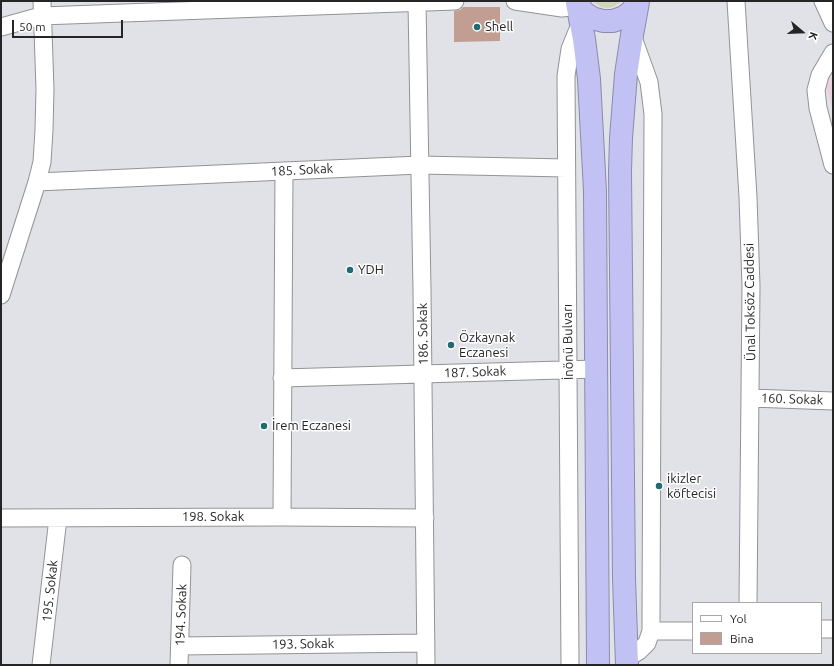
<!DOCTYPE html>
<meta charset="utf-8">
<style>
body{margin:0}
#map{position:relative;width:834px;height:666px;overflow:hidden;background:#e1e2e7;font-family:Ubuntu,sans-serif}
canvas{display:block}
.frame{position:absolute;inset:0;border:2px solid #252527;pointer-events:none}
.legend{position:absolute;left:692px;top:602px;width:130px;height:52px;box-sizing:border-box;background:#fff;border:1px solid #a8a8a9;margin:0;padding:5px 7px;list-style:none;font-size:12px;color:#252527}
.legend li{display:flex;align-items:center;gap:8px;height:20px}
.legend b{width:20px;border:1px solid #a8a8a9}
.north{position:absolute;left:782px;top:12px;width:40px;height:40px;-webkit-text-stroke:3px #fff;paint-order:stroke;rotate:109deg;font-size:11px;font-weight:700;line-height:16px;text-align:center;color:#252527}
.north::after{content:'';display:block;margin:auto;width:14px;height:18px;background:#252527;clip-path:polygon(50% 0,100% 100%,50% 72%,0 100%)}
.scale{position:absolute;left:12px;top:20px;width:111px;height:18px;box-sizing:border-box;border:2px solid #252527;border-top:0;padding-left:5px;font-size:12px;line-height:14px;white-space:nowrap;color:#252527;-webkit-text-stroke:3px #fff;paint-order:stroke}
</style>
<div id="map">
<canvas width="834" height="666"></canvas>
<div class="frame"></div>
<ul class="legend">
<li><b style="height:5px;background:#fff"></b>Yol</li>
<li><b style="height:11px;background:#c19e91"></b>Bina</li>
</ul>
<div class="north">K</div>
<div class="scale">50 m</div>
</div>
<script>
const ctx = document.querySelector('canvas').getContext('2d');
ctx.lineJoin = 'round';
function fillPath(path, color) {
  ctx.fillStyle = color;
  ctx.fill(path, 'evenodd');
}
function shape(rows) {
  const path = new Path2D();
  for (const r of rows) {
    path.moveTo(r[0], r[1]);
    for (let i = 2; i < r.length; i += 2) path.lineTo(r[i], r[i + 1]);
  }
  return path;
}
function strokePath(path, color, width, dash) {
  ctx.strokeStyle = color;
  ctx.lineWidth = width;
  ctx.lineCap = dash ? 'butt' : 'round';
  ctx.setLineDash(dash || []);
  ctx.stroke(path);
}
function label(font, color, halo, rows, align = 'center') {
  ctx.font = font + ' Ubuntu,sans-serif';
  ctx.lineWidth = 3;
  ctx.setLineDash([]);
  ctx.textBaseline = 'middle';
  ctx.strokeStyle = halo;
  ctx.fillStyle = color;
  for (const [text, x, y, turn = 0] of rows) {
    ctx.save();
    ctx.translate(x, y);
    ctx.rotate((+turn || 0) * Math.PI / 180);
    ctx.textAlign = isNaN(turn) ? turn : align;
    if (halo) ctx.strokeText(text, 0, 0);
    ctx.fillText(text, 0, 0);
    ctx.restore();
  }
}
const commercial = shape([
 [833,76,833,110,824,80]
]);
const green = shape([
 [592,1,622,1,613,7,607,8,601,7]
]);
const building = shape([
 [463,7,500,7,500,41,454,42,454,11,460,10]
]);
const minor = shape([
 [515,1,562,8,569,7,577,3],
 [736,1,748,197,751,286,748,603],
 [823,1,833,23],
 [417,3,422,290,426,665],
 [1,27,41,16,455,1],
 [833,53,820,75,816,90,818,108,833,165],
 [37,182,420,165,566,168],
 [1,295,37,182,42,162,44,130,45,89,42,1],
 [282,378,597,369],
 [751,398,833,401],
 [282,517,284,171],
 [1,518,282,517,425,518],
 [821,629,833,629],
 [651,631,693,631],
 [180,646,426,643],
 [627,658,639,651,647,643,651,631,651,622,653,114,649,82,632,35],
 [41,665,58,518],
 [179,665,182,565],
 [570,665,566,76,570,49,581,22]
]);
const highway = shape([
 [577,1,583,12,592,18,603,21,613,21,624,17,632,11,638,1],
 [577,3,584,39,589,79,595,191,598,665],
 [627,665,624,579,620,171,621,138,626,74,632,35,638,2]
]);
const markers = [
 [477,27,4,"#1f6a73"],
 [350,270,4,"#1f6a73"],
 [451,345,4,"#1f6a73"],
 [264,426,4,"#1f6a73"],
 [659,486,4,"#1f6a73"]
];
const poiNames = [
 ["Shell",485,27],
 ["YDH",358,270],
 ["Özkaynak",459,338],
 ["Eczanesi",459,353],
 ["İrem Eczanesi",272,426],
 ["ikizler",667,479],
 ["köftecisi",667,494]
];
const streetNames = [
 ["185. Sokak",302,170,-3],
 ["Ünal Toksöz Caddesi",750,302,-91],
 ["186. Sokak",423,334,-91],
 ["İnönü Bulvarı",568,342,-91],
 ["187. Sokak",475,372,-2],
 ["160. Sokak",792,399,2],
 ["198. Sokak",213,517],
 ["195. Sokak",50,591,-84],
 ["194. Sokak",181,615,-88],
 ["193. Sokak",303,644,-1]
];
fillPath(commercial, '#ead1db');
fillPath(green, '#d0d5b7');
fillPath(building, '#c19e91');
strokePath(minor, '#929397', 19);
strokePath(highway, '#8a8bac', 24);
strokePath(minor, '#fff', 17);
strokePath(highway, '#c1c2f3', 22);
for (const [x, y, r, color] of markers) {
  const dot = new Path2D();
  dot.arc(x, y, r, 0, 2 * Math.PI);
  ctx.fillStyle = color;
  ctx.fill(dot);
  strokePath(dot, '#fff', 1.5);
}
label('13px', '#252527', '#fff', poiNames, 'left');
label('13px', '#252527', '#fff', streetNames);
</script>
